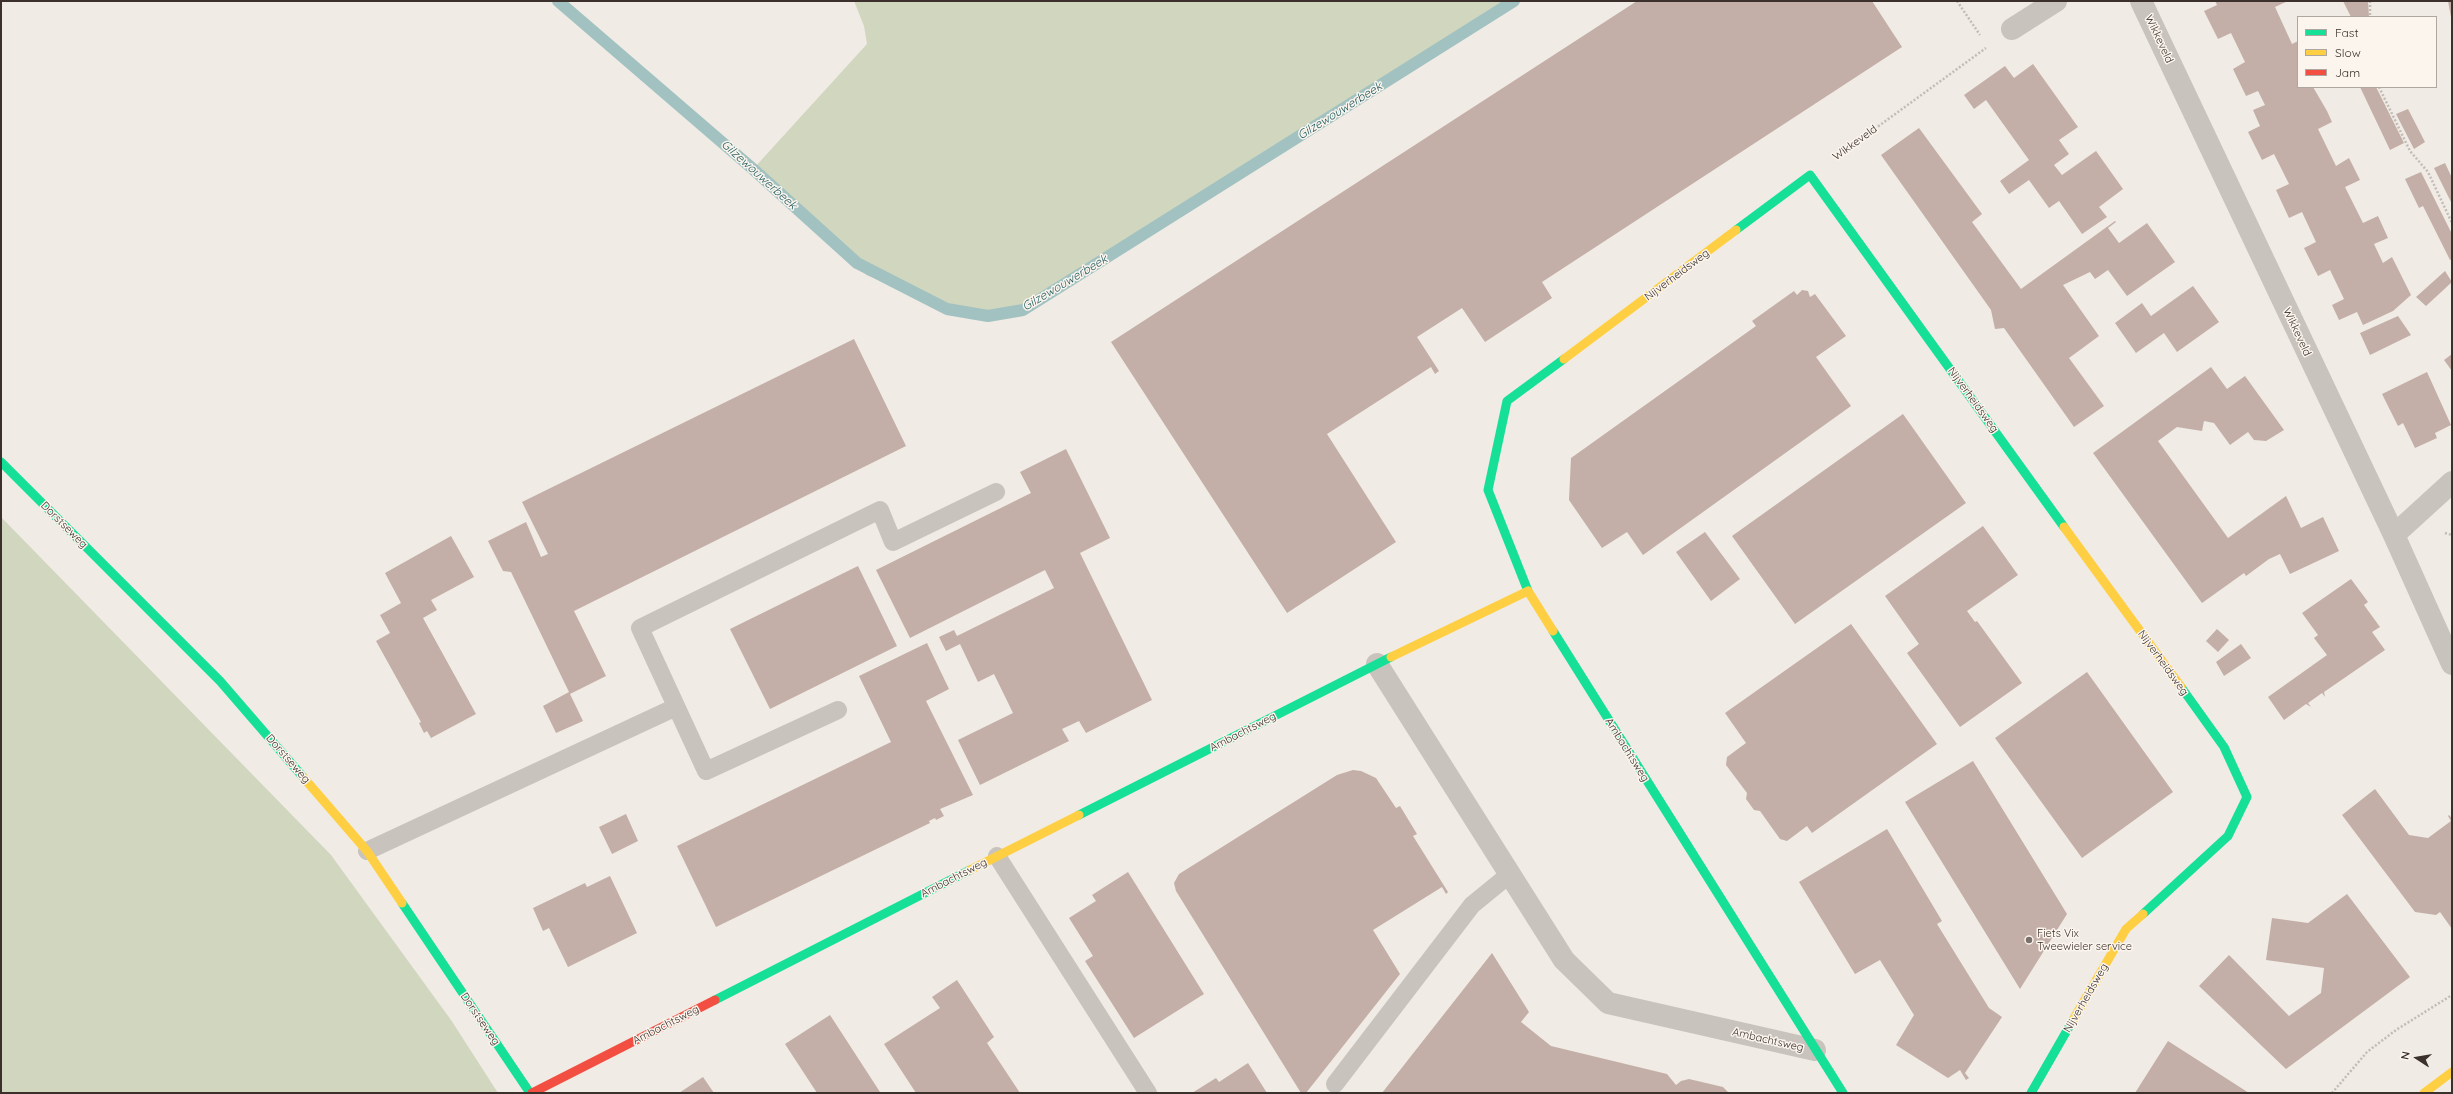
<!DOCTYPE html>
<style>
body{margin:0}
#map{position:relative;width:2453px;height:1094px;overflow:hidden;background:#f0ebe5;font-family:Quicksand,sans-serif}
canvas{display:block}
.frame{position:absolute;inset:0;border:2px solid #3b302b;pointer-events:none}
.legend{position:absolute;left:2297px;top:16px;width:140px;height:72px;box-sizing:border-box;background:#fbf5ee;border:1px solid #aea6a0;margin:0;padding:5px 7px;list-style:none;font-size:12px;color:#3b302b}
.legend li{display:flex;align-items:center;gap:8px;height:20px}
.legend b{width:20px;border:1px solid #aea6a0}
.north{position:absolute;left:2397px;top:1038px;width:40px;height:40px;-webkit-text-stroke:3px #fbf5ee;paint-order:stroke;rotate:282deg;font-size:11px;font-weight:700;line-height:16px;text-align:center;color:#3b302b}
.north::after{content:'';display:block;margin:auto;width:14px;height:18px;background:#3b302b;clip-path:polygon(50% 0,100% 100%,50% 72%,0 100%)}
</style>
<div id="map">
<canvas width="2453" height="1094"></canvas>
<div class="frame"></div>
<ul class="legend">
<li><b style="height:5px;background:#16e098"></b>Fast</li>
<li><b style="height:5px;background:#ffcf43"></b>Slow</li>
<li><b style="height:5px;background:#f24e42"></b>Jam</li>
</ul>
<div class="north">N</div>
</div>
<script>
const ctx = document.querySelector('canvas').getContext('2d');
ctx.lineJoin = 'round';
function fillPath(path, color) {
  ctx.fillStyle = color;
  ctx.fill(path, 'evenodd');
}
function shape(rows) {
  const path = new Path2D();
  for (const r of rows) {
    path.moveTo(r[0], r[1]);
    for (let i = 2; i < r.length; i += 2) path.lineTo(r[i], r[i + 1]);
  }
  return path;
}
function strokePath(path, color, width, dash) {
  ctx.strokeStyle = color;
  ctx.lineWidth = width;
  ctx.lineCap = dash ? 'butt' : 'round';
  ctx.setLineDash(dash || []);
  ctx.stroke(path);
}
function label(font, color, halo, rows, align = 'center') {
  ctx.font = font + ' Quicksand,sans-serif';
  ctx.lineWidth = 3;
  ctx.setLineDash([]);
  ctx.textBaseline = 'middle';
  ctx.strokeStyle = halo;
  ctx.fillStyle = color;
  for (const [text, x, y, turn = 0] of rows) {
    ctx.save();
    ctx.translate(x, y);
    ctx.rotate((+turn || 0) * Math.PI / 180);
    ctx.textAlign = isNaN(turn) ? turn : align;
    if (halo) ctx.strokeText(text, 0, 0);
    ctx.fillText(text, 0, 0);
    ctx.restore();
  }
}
const green = shape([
 [854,1,1509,1,1100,264,1019,306,986,312,948,306,866,275,855,257,755,167,867,44,864,26],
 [1,517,331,855,451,1020,498,1093,1,1093]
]);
const stream = shape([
 [558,1,753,169,857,263,947,309,988,316,1023,310,1514,1]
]);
const building = shape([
 [1637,1,1872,1,1902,47,1542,282,1552,298,1485,342,1462,308,1417,337,1439,371,1435,374,1431,367,1327,434,1396,542,1287,613,1111,342],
 [2215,1,2288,1,2275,7,2292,44,2298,41,2298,87,2313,87,2327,111,2332,122,2318,129,2336,166,2349,158,2360,180,2345,187,2363,223,2378,216,2388,238,2374,244,2383,263,2392,257,2411,295,2393,311,2363,325,2357,312,2339,320,2332,305,2344,299,2330,270,2318,276,2304,248,2316,242,2302,212,2289,218,2276,190,2289,184,2274,154,2262,160,2248,132,2260,126,2253,110,2265,105,2258,91,2246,96,2233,69,2245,62,2231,33,2218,39,2204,11,2217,5],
 [2343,1,2368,1,2369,17,2351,17],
 [2448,1,2452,1,2452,17,2451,17],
 [2033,64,2078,127,2059,140,2069,154,2054,165,2062,175,2096,151,2123,189,2099,207,2107,217,2082,234,2059,201,2049,208,2029,180,2009,194,2000,181,2029,160,1986,100,1974,109,1964,95,2005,66,2014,78],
 [2360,87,2376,87,2404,143,2390,150],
 [2408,109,2425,142,2414,149,2396,114],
 [1919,128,1982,214,1972,222,2021,289,2115,221,2116,222,2108,228,2119,243,2147,223,2175,262,2127,296,2108,270,2095,279,2090,272,2063,285,2099,336,2069,358,2104,406,2074,427,2004,328,1995,329,1991,310,1881,155],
 [2445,163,2452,178,2452,204,2434,168],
 [2421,172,2452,234,2452,259,2450,260,2423,206,2419,208,2405,179],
 [2445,271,2452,282,2426,306,2416,297],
 [2193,286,2219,322,2177,352,2164,333,2136,353,2115,323,2142,303,2151,316],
 [1802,290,1808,291,1810,297,1815,294,1846,336,1816,357,1851,406,1643,555,1627,532,1602,548,1569,500,1571,458,1756,326,1752,321,1794,291,1797,295],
 [2398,316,2411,335,2370,355,2360,333],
 [854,339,906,446,574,611,606,676,570,694,583,721,556,733,543,706,569,692,511,572,503,571,488,541,526,522,541,557,548,554,522,502],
 [2452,354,2452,371,2444,360],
 [2211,367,2227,389,2245,376,2284,430,2266,441,2254,440,2248,432,2230,445,2214,423,2204,421,2202,431,2177,427,2158,441,2228,538,2286,496,2301,528,2323,517,2339,551,2290,574,2280,554,2269,559,2246,576,2244,573,2202,603,2093,453],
 [2427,372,2451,425,2435,433,2437,438,2415,448,2403,423,2398,426,2382,394],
 [1903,414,1966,503,1795,624,1732,536],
 [1066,449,1110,538,1080,553,1152,700,1086,733,1079,721,1062,729,1069,741,980,785,958,740,1013,713,994,674,978,682,960,644,946,651,939,637,954,630,957,636,1054,588,1045,570,910,638,876,570,1031,493,1020,472],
 [1983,526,2018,575,1967,611,1975,622,1977,621,2022,683,1960,727,1907,653,1919,644,1885,596],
 [1705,532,1740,579,1711,601,1676,552],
 [451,536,474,577,431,600,437,610,423,618,476,714,431,738,427,731,424,733,419,723,421,722,376,641,390,633,380,615,401,603,385,573],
 [858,566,897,646,770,709,730,629],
 [2351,579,2368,602,2364,605,2380,627,2372,632,2385,650,2324,692,2325,697,2322,693,2308,703,2311,707,2306,704,2284,720,2268,697,2327,655,2314,638,2318,635,2302,613],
 [1851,624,1937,744,1812,833,1807,826,1787,841,1780,839,1760,811,1754,810,1746,799,1747,793,1726,765,1727,757,1746,743,1725,713],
 [2217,629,2229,640,2218,652,2206,641],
 [927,643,949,689,926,701,973,795,940,809,944,816,936,820,935,818,929,821,930,823,716,927,677,846,891,742,859,676],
 [2241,644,2251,658,2224,676,2216,662],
 [2087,672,2173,792,2082,858,1995,738],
 [1973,761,2067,914,2020,989,1905,802],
 [1353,770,1361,771,1376,778,1396,808,1400,806,1417,834,1413,836,1448,892,1446,894,1442,887,1373,930,1400,974,1306,1093,1301,1093,1176,891,1174,883,1179,874,1337,775],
 [2375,789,2409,835,2428,838,2451,821,2448,816,2449,815,2452,818,2452,929,2440,912,2436,915,2415,912,2342,815],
 [626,814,638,841,612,854,599,827],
 [1887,829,1942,921,1937,924,1989,1008,2002,1017,1965,1073,1969,1078,1966,1080,1960,1070,1948,1078,1896,1045,1914,1015,1880,960,1855,974,1799,882],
 [1128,872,1204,994,1134,1038,1085,961,1093,956,1069,918,1096,901,1092,895],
 [610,876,637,933,568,967,549,928,543,931,533,908,585,883,587,887],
 [2347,894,2410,977,2286,1069,2199,986,2229,955,2289,1016,2321,993,2324,968,2266,960,2272,918,2308,923],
 [1492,953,1529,1012,1521,1022,1551,1046,1667,1074,1676,1085,1681,1081,1689,1079,1723,1087,1729,1093,1382,1093],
 [957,980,994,1037,987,1043,1020,1093,916,1093,884,1044,940,1008,932,997],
 [830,1015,880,1092,879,1093,817,1093,785,1044],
 [2168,1041,2249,1093,2135,1093],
 [1248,1063,1267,1093,1192,1093,1216,1078,1219,1082],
 [703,1077,714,1093,679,1093]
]);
const path = shape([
 [1957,1,1980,35],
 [2370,1,2370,17],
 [2379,87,2410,151,2428,172,2452,223],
 [1836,157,1986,48],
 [2445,533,2452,535],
 [2332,1093,2367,1052,2396,1030,2452,995]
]);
const lane = shape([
 [838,710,706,771,640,628,880,510,893,542,996,492],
 [367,851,676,707],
 [997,856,1148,1093],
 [1335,1084,1472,905,1510,874]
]);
const street = shape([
 [2141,1,2394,535,2452,664],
 [2012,29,2056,1],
 [2394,535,2452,482],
 [1377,664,1564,960,1608,1003,1815,1050]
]);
const fast = shape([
 [1736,230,1810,175,2064,527],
 [1,462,220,681,303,777],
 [1528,591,1488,490,1507,401,1564,359],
 [1553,631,1843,1093],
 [1079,815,1391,657],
 [402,903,530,1093],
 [2143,914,2228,836,2247,797,2224,747,2181,687],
 [715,1000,970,870],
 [2031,1093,2073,1020]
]);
const slow = shape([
 [1564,359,1736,230],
 [2064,527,2181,687],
 [1391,657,1528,591,1553,631],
 [303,777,367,851,402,903],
 [970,870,1079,815],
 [2073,1020,2126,929,2143,914],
 [2424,1093,2452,1072]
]);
const jam = shape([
 [532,1093,715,1000]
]);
const markers = [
 [2029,940,4,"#7a716c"]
];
const streetNames = [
 ["Wikkeveld",2159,39,65],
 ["Wikkeveld",1855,143,-36],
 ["Nijverheidsweg",1677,275,-37],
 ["Wikkeveld",2297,332,65],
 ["Nijverheidsweg",1973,400,54],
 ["Dorstseweg",64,525,45],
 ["Nijverheidsweg",2163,663,54],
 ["Ambachtsweg",1243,732,-27],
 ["Ambachtsweg",1627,750,58],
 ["Dorstseweg",288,759,49],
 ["Ambachtsweg",954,878,-27],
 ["Nijverheidsweg",2086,998,-60],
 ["Dorstseweg",480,1019,56],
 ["Ambachtsweg",666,1025,-27],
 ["Ambachtsweg",1768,1040,13]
];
const poiNames = [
 ["Fiets Vix",2037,934],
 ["Tweewieler service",2037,947]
];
const waterNames = [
 ["Gilzewouwerbeek",1340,111,-32],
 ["Gilzewouwerbeek",759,175,42],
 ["Gilzewouwerbeek",1065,283,-31]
];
fillPath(green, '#d1d6bf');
strokePath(stream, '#a1c2c1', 12);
fillPath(building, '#c3afa7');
strokePath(path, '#c2bbb6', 2.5, [2, 2]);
strokePath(lane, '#c9c3be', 18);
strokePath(street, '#c9c3be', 22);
strokePath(fast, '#16e098', 9);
strokePath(slow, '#ffcf43', 9);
strokePath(jam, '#f24e42', 9);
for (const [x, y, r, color] of markers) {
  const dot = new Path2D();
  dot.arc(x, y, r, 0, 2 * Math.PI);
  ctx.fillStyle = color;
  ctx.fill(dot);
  strokePath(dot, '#fbf5ee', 1.5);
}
label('11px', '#3b302b', '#fbf5ee', streetNames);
label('11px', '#3b302b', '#fbf5ee', poiNames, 'left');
label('italic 12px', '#1f5a5e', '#fbf5ee', waterNames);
</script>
